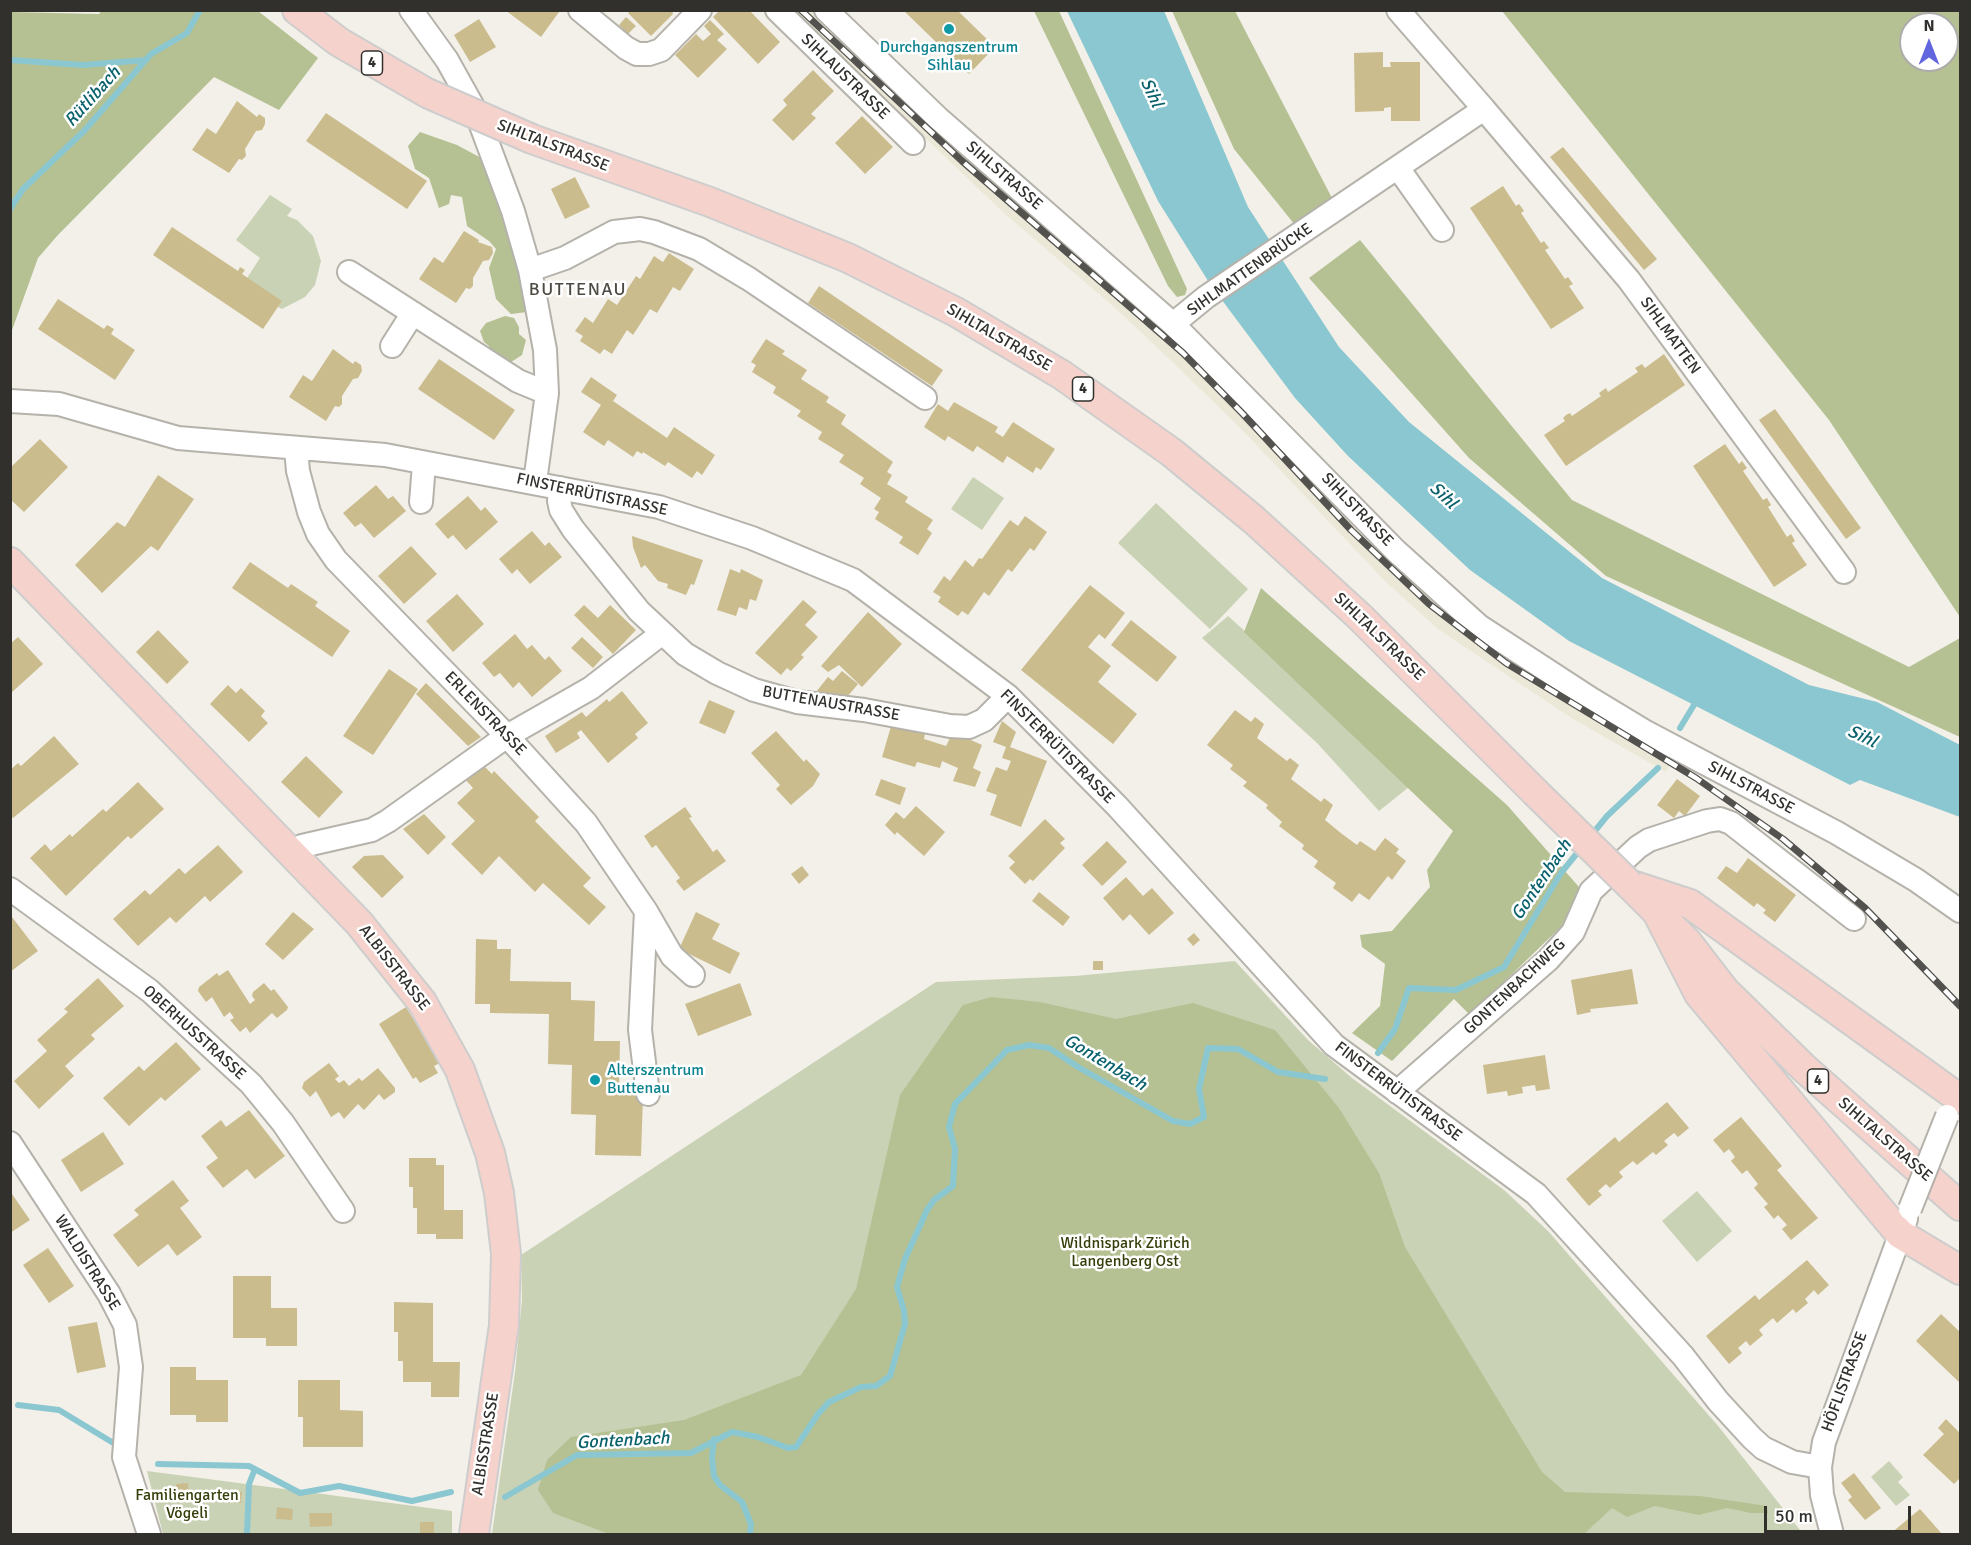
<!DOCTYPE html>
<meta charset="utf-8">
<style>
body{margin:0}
#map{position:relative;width:1971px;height:1545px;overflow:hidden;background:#f2f0e8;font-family:Signika,sans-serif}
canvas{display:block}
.frame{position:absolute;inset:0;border:12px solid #31302d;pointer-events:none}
.north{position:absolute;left:1899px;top:12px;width:60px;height:60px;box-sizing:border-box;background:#fff;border:2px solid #adacab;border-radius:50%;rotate:0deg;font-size:16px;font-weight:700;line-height:24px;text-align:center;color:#31302d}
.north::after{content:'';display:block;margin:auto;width:21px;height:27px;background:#6266de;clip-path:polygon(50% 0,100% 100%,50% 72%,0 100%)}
.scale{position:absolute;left:1764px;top:1506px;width:147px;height:27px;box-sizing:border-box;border:3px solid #31302d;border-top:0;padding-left:8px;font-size:18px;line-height:21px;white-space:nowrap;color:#31302d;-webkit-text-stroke:4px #fff;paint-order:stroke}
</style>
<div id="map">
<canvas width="1971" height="1545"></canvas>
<div class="frame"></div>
<div class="north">N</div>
<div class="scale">50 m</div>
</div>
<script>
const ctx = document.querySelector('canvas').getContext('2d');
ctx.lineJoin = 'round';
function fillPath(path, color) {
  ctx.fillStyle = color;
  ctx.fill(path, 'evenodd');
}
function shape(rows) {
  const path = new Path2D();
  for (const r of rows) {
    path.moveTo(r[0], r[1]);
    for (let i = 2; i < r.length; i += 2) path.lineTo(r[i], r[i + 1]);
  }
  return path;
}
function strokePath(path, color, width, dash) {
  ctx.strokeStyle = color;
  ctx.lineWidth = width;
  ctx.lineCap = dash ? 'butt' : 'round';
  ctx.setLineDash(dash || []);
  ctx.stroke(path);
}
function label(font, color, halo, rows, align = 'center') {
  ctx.font = font + ' Signika,sans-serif';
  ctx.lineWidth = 5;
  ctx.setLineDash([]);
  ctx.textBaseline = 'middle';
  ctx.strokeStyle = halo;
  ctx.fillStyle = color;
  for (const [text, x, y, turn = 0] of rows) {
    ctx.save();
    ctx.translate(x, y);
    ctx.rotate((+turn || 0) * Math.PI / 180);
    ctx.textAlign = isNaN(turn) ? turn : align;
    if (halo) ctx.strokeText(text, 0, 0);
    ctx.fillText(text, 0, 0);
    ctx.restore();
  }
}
const built = shape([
 [792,11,813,11,893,87,1158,323,1448,614,1491,646,1674,758,1666,772,1573,719,1438,629,1386,582,1248,436,1181,370,1113,306,1005,214]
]);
const green = shape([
 [270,195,292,209,287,216,297,220,313,236,321,261,315,285,305,297,282,309,278,307,281,301,247,278,260,258,236,240],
 [973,477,1004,498,982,530,951,509],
 [1156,503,1248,589,1210,629,1118,543],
 [1228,616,1414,783,1379,811,1317,743,1202,638],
 [1235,961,1308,1040,1352,1078,1504,1190,1548,1231,1719,1427,1803,1534,492,1534,515,1372,522,1300,521,1255,936,982,1075,976],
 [1697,1191,1732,1231,1697,1262,1662,1221],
 [1889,1461,1903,1477,1898,1482,1910,1495,1896,1506,1871,1477],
 [147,1471,452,1511,452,1534,163,1534]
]);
const forest = shape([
 [102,10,258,11,318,58,279,110,214,77,57,236,38,258,11,333,11,12,99,14],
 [1034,11,1059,11,1187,289,1185,295,1177,297,1168,286],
 [1172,11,1235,11,1333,200,1295,225,1234,149],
 [1502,11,1960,11,1960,617,1829,420],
 [1911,24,1947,24,1947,60,1911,60],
 [420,132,457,145,483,159,522,260,527,312,511,314,496,299,489,268,496,249,489,241,467,226,462,197,451,195,449,204,439,208,429,178,415,169,408,146],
 [1360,240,1572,500,1909,667,1960,638,1960,737,1606,576,1469,458,1309,278],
 [505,316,514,318,519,327,519,334,526,340,522,355,505,366,487,353,489,346,484,342,480,331,486,323],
 [1261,588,1507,805,1579,887,1572,916,1470,1015,1454,999,1392,1061,1352,1033,1380,1006,1385,964,1362,947,1360,935,1392,931,1430,887,1427,870,1453,831,1244,632],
 [991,997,1040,1002,1116,1019,1193,1003,1275,1030,1339,1108,1379,1173,1405,1247,1542,1472,1565,1492,1700,1496,1767,1506,1768,1513,1751,1513,1727,1508,1699,1515,1655,1506,1627,1517,1612,1508,1584,1534,609,1534,553,1513,538,1490,547,1460,571,1437,684,1420,801,1375,856,1289,900,1095,963,1005]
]);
const water = shape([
 [1067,11,1164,11,1248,207,1339,347,1409,422,1602,578,1809,685,1877,702,1960,745,1960,817,1860,780,1850,785,1569,641,1470,570,1348,456,1295,398,1210,284,1158,201]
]);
const stream = shape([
 [10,60,83,65,146,60],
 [10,209,23,189,84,131,151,54,187,33,200,10],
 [1680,728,1697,700],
 [1590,837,1607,816,1658,768],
 [1378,1053,1395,1029,1409,988,1456,990,1504,967,1561,873,1582,847],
 [18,1405,59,1410,115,1444],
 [714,1439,712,1458,714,1476,720,1485,742,1502,751,1524,750,1534],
 [158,1464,249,1466,300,1493,339,1486,412,1501,451,1492],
 [505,1497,577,1455,691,1453,732,1432,758,1437,788,1448,796,1447,818,1414,829,1402,861,1387,876,1386,890,1376,905,1324,904,1311,897,1287,905,1259,927,1210,934,1200,953,1186,955,1149,949,1127,955,1104,1007,1050,1029,1045,1049,1048,1078,1067,1173,1121,1190,1124,1204,1117,1199,1089,1208,1048,1238,1049,1278,1072,1325,1079],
 [247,1534,249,1484,255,1469]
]);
const building = shape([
 [505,10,557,10,559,12,541,37],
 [631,10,672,10,673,14,651,36,628,13],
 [720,10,749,10,780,42,758,64,713,17],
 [903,10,957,10,995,47,969,74],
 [626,17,636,26,628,34,619,25],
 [479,19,496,47,470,62,454,35],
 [710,20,724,34,717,40,727,49,698,78,675,55,696,34,703,41,711,34,704,26],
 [1383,52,1383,67,1391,67,1390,62,1420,62,1420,121,1391,121,1391,107,1384,108,1384,111,1355,112,1354,53],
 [813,70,834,91,811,114,816,118,793,141,772,120,787,105,783,100],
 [237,101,257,117,259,114,265,118,265,124,262,130,256,131,245,149,246,156,242,160,239,159,229,173,192,150,207,128,216,134],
 [326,113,427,181,407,209,306,141],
 [862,116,893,147,865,174,835,143],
 [1563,147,1657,259,1644,270,1550,157],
 [575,177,590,207,565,219,551,189],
 [1503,186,1516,206,1519,204,1522,208,1524,211,1521,213,1541,243,1544,241,1546,244,1549,248,1545,250,1565,279,1568,277,1573,284,1569,286,1584,308,1551,329,1470,208],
 [172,227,238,271,240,267,245,270,242,274,282,301,263,329,153,255],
 [464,231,479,240,478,242,492,247,493,253,489,260,483,261,473,278,473,286,470,289,466,288,456,303,419,279,434,257,443,263],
 [669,253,694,269,680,291,673,287,657,313,650,309,633,335,627,330,612,354,604,349,600,354,580,341,583,336,575,331,585,317,593,323,608,299,617,305,636,276,640,279,654,256,663,262],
 [819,286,943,370,932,386,808,303],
 [58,299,104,329,107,325,114,329,111,334,135,350,115,380,38,329],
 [766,339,785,351,782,354,807,370,801,379,829,397,826,402,846,415,841,424,893,462,887,472,892,475,887,484,908,497,905,502,933,520,927,529,932,533,918,555,899,543,903,537,875,519,879,512,874,509,881,498,860,484,864,478,839,462,844,455,818,439,822,432,797,416,801,411,773,393,776,387,752,372,756,365,751,362],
 [333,349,353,364,355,361,361,365,362,371,358,378,353,379,342,396,342,404,339,407,335,406,326,421,289,397,303,375,312,381],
 [1664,354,1685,385,1566,466,1544,435,1565,421,1563,418,1566,415,1570,413,1572,416,1601,396,1599,393,1606,388,1608,392,1638,372,1635,368,1642,364,1645,368],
 [439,359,515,410,494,440,418,389],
 [591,377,617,395,613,401,667,438,674,427,715,455,702,475,697,471,692,478,668,462,665,466,643,452,642,454,637,451,633,457,608,440,604,446,583,432,601,405,581,392],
 [954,402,998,427,995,432,1003,437,1013,422,1055,449,1041,470,1036,467,1033,473,1007,456,1003,463,977,446,973,452,948,436,945,441,924,427,938,404,948,411],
 [1775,409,1861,528,1846,539,1759,420],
 [40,439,68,467,24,512,10,499,10,468],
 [1725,444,1739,464,1742,461,1747,468,1743,471,1763,500,1767,498,1771,505,1768,507,1787,537,1791,534,1795,541,1792,543,1807,565,1774,587,1693,466],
 [158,475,194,499,158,551,151,546,102,593,75,565,117,522,125,527],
 [376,485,388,499,393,496,406,511,374,538,361,523,355,527,343,513],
 [468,496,481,511,485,507,498,522,466,550,453,535,448,539,435,524],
 [1025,516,1047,532,1034,551,1030,548,1012,572,1008,569,989,596,984,592,968,615,962,611,958,616,938,602,941,597,933,592,944,576,950,581,965,560,973,567,979,558,982,559,1010,520,1018,526],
 [532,531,545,546,549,542,562,557,530,584,517,569,512,574,499,559],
 [632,536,703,560,694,585,691,584,686,595,667,588,668,584,658,581,645,565,641,568,633,547],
 [411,546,437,574,404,604,378,576],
 [250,562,288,588,291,584,318,602,315,606,350,631,332,657,232,588],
 [730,569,740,573,741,569,763,580,756,601,750,599,747,610,739,607,736,616,717,610],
 [1090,585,1125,613,1105,639,1099,634,1088,647,1111,666,1098,682,1137,714,1113,744,1021,670],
 [457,594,484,624,453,652,426,621],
 [803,600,817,612,805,625,818,637,801,655,804,657,791,671,787,668,781,675,755,653],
 [584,605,598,618,610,605,636,630,613,654,574,615],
 [868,612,902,644,862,687,839,665,828,672,821,666],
 [1131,620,1177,657,1157,682,1111,645],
 [158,630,189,662,167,684,136,652],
 [515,634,527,649,532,645,545,660,549,656,562,671,532,697,519,682,513,688,500,673,494,677,482,663],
 [18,637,43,664,10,694,10,644],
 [582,637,603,657,593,668,571,648],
 [389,669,418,689,373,755,343,736],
 [842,671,858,684,842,703,828,702,816,692,828,677,833,681],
 [426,683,481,737,468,746,416,694],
 [228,685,236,693,241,688,265,711,261,716,268,723,249,742,210,704],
 [622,691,648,723,635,734,638,738,608,763,581,730,577,733,580,738,556,753,545,736,582,712,586,717,607,699,609,702],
 [709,700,735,711,725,734,699,723],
 [1235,710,1251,722,1255,717,1264,724,1257,738,1287,761,1290,758,1299,765,1291,779,1321,802,1324,798,1333,805,1325,820,1342,834,1357,845,1360,841,1375,851,1385,838,1399,849,1396,853,1406,861,1392,880,1388,876,1369,900,1359,893,1352,902,1333,888,1336,883,1314,867,1318,861,1302,849,1304,845,1279,826,1282,822,1266,808,1268,805,1243,786,1247,782,1230,769,1233,765,1207,745],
 [1002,721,1016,732,1010,747,1047,761,1021,827,990,815,997,795,986,791,996,767,1007,771,1011,761,1002,758,1006,747,993,742],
 [892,723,925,733,924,739,946,746,953,732,982,745,973,768,981,772,975,787,953,781,958,768,942,761,940,768,917,762,915,767,882,757],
 [776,731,804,762,806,759,820,774,813,786,791,805,776,789,780,785,751,753],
 [54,736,79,764,13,818,10,815,10,770,18,763,21,766],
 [306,756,343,792,319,818,281,782],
 [479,761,492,774,494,771,539,817,535,821,591,878,583,886,606,907,589,925,543,883,535,892,499,856,482,875,451,844,475,821,457,803,473,788,463,777],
 [881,779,906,788,900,805,875,795],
 [1677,779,1700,796,1685,816,1679,811,1674,818,1657,805],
 [138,782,164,809,131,839,128,836,66,896,30,858,45,844,51,851,70,834,72,837,103,809,106,812],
 [916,806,945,832,924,856,897,832,895,835,885,825,896,812,904,819],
 [685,807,692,817,689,818,713,852,717,849,726,861,684,891,676,881,680,878,656,845,652,848,644,836],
 [424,814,446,837,428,855,403,829],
 [1045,819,1065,839,1060,843,1065,848,1033,881,1030,879,1025,884,1009,868,1015,862,1008,856],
 [1107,841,1127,862,1102,886,1082,865],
 [218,845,243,872,210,902,205,896,176,923,170,917,138,946,113,919,145,890,150,895,179,868,185,874],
 [383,855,404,877,382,898,352,867,364,856],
 [1748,858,1796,895,1775,922,1763,913,1766,910,1757,903,1754,907,1717,878,1726,866,1737,873],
 [802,866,809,875,799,884,791,874],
 [1126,877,1143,896,1152,888,1174,913,1149,935,1130,914,1123,921,1103,898],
 [1039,892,1070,917,1063,926,1032,901],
 [293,912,314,929,283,960,265,944],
 [696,912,720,924,712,939,740,953,730,974,679,949],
 [12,917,38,951,10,972,10,918],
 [1194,933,1200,940,1193,946,1187,939],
 [476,939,497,940,497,949,511,949,510,981,571,982,571,1000,595,1001,594,1041,620,1041,619,1094,643,1095,641,1156,595,1155,596,1115,571,1114,572,1065,548,1064,549,1014,490,1013,490,1004,475,1004],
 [1093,961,1103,961,1103,970,1093,970],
 [1632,969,1638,1004,1590,1009,1591,1012,1577,1015,1571,980],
 [228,970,250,1004,255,1000,252,996,253,992,264,983,271,991,274,989,288,1007,287,1010,277,1018,272,1013,250,1033,246,1027,240,1032,230,1020,234,1018,230,1012,224,1017,212,997,206,1002,198,991,199,987,217,973,219,976],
 [98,978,124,1006,91,1035,95,1039,65,1066,74,1076,39,1109,14,1081,47,1051,37,1040,68,1012,64,1009],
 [740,983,752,1015,698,1036,685,1004],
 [406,1007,440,1063,434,1066,438,1073,420,1083,416,1077,413,1079,379,1024],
 [176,1042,201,1069,165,1101,161,1097,129,1126,103,1098,139,1066,144,1071],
 [1545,1055,1550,1089,1536,1091,1535,1085,1522,1087,1523,1093,1508,1096,1507,1091,1487,1094,1483,1065],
 [329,1063,339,1076,335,1079,339,1083,344,1080,349,1086,359,1078,362,1081,378,1068,395,1088,395,1092,384,1100,379,1094,364,1110,358,1104,344,1119,339,1112,331,1117,316,1091,310,1097,302,1088,304,1082],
 [1667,1102,1689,1128,1678,1137,1674,1133,1664,1141,1668,1145,1656,1155,1653,1152,1637,1165,1633,1161,1619,1172,1623,1177,1610,1188,1606,1184,1598,1191,1602,1195,1589,1206,1566,1179,1615,1137,1619,1142],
 [249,1110,285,1156,255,1179,247,1169,223,1188,206,1167,218,1158,201,1136,221,1120,226,1127],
 [1741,1117,1782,1166,1777,1170,1818,1218,1791,1240,1782,1229,1787,1225,1778,1215,1774,1219,1764,1207,1768,1204,1754,1188,1758,1184,1747,1170,1742,1174,1731,1161,1735,1157,1729,1149,1724,1153,1713,1140],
 [103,1132,124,1164,81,1192,61,1160],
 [409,1158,436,1158,436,1165,444,1165,444,1210,463,1210,463,1239,436,1239,436,1234,417,1234,417,1208,413,1208,413,1187,409,1187],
 [173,1180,189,1201,180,1208,202,1237,177,1256,168,1244,138,1267,113,1235,139,1215,134,1210],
 [10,1191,30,1220,10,1233],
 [48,1248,74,1286,49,1303,23,1265],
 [1807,1260,1829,1285,1818,1295,1814,1290,1805,1299,1808,1303,1796,1313,1793,1309,1777,1323,1773,1318,1759,1330,1763,1335,1750,1346,1746,1341,1738,1348,1742,1353,1729,1364,1706,1336,1755,1295,1759,1300],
 [233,1276,271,1276,271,1308,297,1308,297,1346,266,1346,266,1338,233,1338],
 [394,1302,433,1303,433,1362,460,1362,459,1397,431,1397,431,1382,403,1382,403,1361,398,1361,398,1332,394,1332],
 [1941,1314,1960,1332,1960,1383,1916,1341],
 [97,1322,106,1367,77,1373,68,1327],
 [170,1367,196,1367,196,1380,228,1380,228,1422,196,1422,196,1415,170,1415],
 [298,1380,340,1380,340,1410,363,1411,363,1447,303,1447,303,1417,298,1417],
 [1946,1419,1960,1433,1960,1478,1954,1484,1923,1455,1944,1434,1938,1428],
 [1854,1473,1881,1508,1865,1520,1848,1500,1852,1497,1841,1483],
 [188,1483,189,1495,176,1496,176,1484],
 [219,1490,242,1492,241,1503,218,1501],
 [277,1507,293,1509,292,1520,276,1519],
 [1920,1509,1942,1534,1890,1534],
 [309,1513,332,1513,332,1526,310,1527],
 [420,1522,434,1522,434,1534,420,1534]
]);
const minor = shape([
 [411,10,447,60,476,112,513,211,530,270,545,350,547,393,535,482],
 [580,10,626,48,637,54,649,54,661,50,700,10],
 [777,10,913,143],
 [826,10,938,118,1173,324,1396,551,1479,626,1591,699,1644,731,1837,833,1916,880,1960,911],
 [1398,10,1484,109],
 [1398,168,1442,230],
 [530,270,565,258,614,232,640,229,654,232,699,249,749,279,925,398],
 [349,272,518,381,547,393],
 [1173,324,1206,297,1484,109,1629,280,1844,572],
 [392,346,413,313],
 [10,401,59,404,178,438,385,455,659,507,752,538,853,580,1008,696,1117,806,1334,1045,1536,1194,1683,1356,1718,1401,1752,1438,1763,1448,1792,1462,1820,1467],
 [296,449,298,471,309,512,318,534,336,560,507,736,586,823,646,911,672,956,693,975],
 [560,488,559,501,561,510,573,529,639,611,685,654,717,673,754,690,797,702,864,710,950,726,969,727,984,720,1008,696],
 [421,502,424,464],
 [292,854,302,846,372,830,388,821,507,736,591,688,661,634],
 [10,889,150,991,251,1084,283,1123,343,1211],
 [646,911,640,1030,648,1094],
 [1397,1092,1548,960,1573,932,1591,891,1638,847,1649,840,1707,821,1720,819,1731,823,1854,919],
 [10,1143,109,1294,125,1325,131,1367,124,1457,149,1534],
 [1832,1534,1822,1495,1820,1467,1824,1442,1906,1219]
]);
const major = shape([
 [297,10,339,42,427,93],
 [532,139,710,202,848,258,956,312,1062,375,1171,452,1254,520,1360,617,1535,792],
 [10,562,359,923,422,1002,460,1070,490,1153,499,1193,506,1254,504,1325,474,1534],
 [1630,885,1688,943,1725,991,1804,1068,1960,1206],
 [1635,886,1690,904,1960,1099],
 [1657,912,1699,994,1900,1234,1960,1270]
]);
const rail = shape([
 [801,10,962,161,1183,353,1243,414,1351,530,1429,604,1506,663,1696,778,1783,839,1865,908,1960,1006]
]);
const minorBridge = shape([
 [1910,1209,1947,1116]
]);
const majorBridge = shape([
 [427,93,532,139],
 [1535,792,1630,885]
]);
const markers = [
 [949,29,6,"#0f9aa8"],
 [595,1080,6,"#0f9aa8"]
];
const shields = [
 [372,63,21],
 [1083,389,21],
 [1818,1081,21]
];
const shieldNames = [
 ["4",372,63],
 ["4",1083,389],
 ["4",1818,1081]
];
const cultureNames = [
 ["Durchgangszentrum",949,48],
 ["Sihlau",949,66],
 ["Alterszentrum",607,1071,"left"],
 ["Buttenau",607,1089,"left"]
];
const streetNames = [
 ["SIHLAUSTRASSE",845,77,44],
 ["SIHLTALSTRASSE",553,146,21],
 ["SIHLSTRASSE",1004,176,41],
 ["SIHLMATTENBRÜCKE",1250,270,-35],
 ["SIHLMATTEN",1670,336,54],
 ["SIHLTALSTRASSE",999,338,30],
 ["FINSTERRÜTISTRASSE",592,495,12],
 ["SIHLSTRASSE",1357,510,46],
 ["SIHLTALSTRASSE",1379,637,44],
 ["BUTTENAUSTRASSE",831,704,10],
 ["ERLENSTRASSE",485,714,46],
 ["FINSTERRÜTISTRASSE",1057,747,45],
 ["SIHLSTRASSE",1751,788,28],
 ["ALBISSTRASSE",394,968,52],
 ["GONTENBACHWEG",1515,987,-43],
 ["OBERHUSSTRASSE",194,1033,42],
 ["FINSTERRÜTISTRASSE",1398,1092,37],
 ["SIHLTALSTRASSE",1885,1140,41],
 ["WALDISTRASSE",87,1263,58],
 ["HÖFLISTRASSE",1845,1382,-70],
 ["ALBISSTRASSE",486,1444,-81]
];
const parkNames = [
 ["Wildnispark Zürich",1125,1244],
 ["Langenberg Ost",1125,1262],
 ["Familiengarten",187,1496],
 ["Vögeli",187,1514]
];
const waterNames = [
 ["Sihl",1151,93,65],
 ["Rütlibach",93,97,-48],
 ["Sihl",1443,496,43],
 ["Sihl",1862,737,25],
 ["Gontenbach",1542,880,-56],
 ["Gontenbach",1105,1063,31],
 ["Gontenbach",623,1441,-3]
];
const neighbourhoodNames = [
 ["BUTTENAU",578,290]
];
fillPath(built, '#ece8d8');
fillPath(green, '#cad2b5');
fillPath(forest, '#b5c193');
fillPath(water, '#8ac7d0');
strokePath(stream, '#8ac7d0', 6);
fillPath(building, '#cbbc8e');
strokePath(minor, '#b4b2aa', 26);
strokePath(major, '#cecdcd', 32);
strokePath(minor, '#fff', 22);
strokePath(major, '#f5d2cc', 28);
strokePath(rail, '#53524e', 7);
strokePath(rail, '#fff', 4.5, [14]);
strokePath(minorBridge, '#b4b2aa', 26, []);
strokePath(majorBridge, '#cecdcd', 32, []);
strokePath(minorBridge, '#fff', 22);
strokePath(majorBridge, '#f5d2cc', 28);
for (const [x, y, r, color] of markers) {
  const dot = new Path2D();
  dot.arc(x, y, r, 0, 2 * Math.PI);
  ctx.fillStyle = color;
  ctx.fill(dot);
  strokePath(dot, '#fff', 2);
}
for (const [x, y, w] of shields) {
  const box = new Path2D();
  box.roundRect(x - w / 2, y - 12, w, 24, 4.5);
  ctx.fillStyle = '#fff';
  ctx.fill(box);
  strokePath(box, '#31302d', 1.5);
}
label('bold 15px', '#31302d', null, shieldNames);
label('16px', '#0d838f', '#fff', cultureNames);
label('16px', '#31302d', '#fff', streetNames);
label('16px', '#353f0a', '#fff', parkNames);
label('italic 18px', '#09616b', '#fff', waterNames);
ctx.letterSpacing = '1.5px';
label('18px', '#4d4b44', '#fff', neighbourhoodNames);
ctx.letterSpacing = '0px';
</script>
